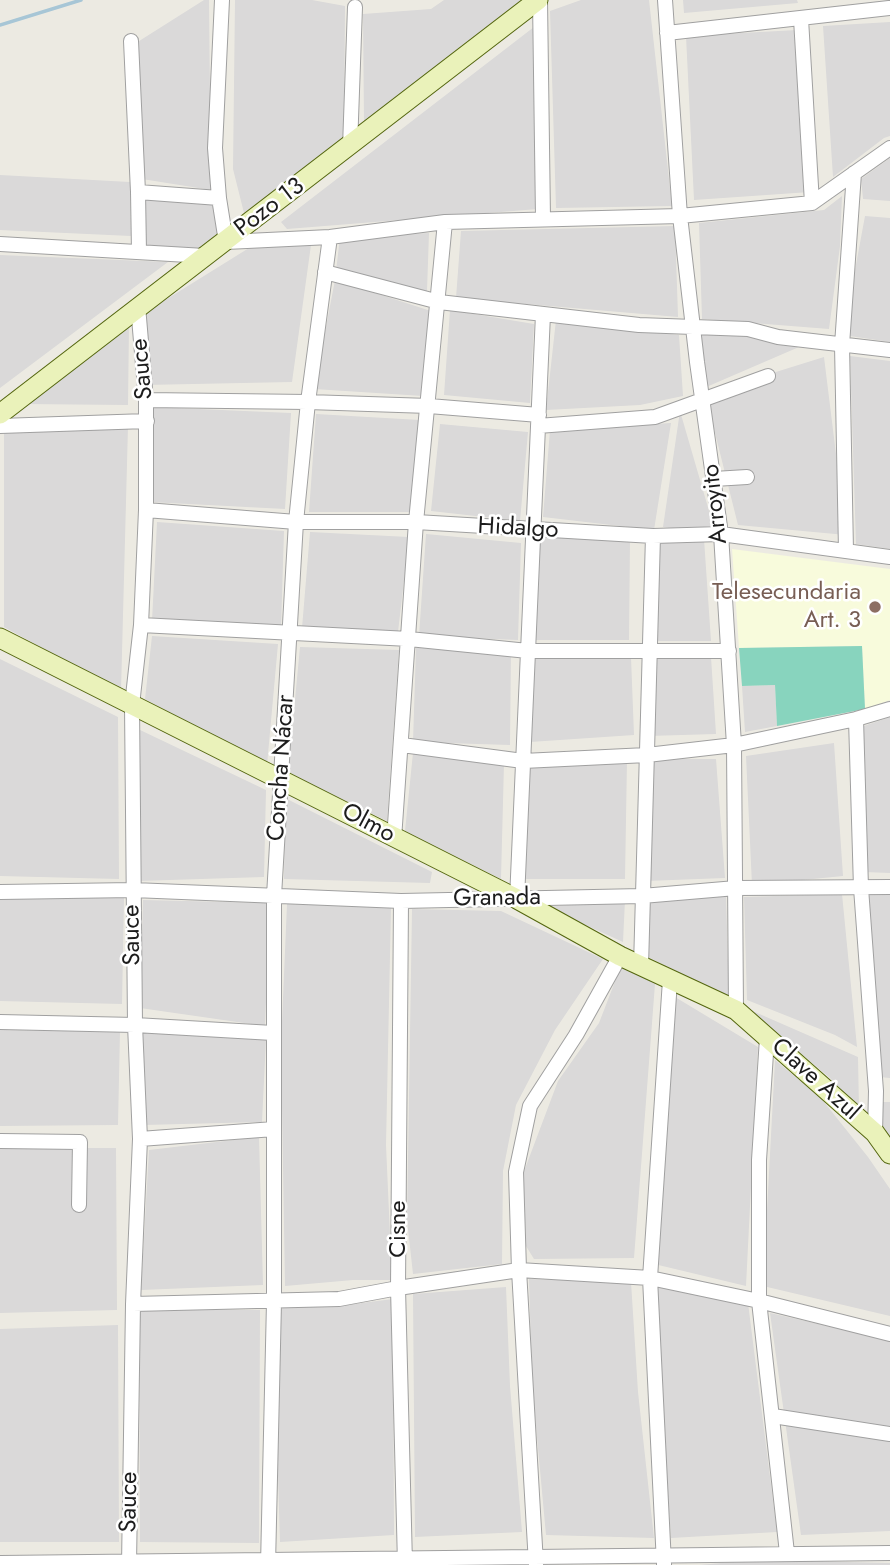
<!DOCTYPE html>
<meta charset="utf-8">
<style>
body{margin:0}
canvas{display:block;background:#eceae2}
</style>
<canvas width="890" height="1565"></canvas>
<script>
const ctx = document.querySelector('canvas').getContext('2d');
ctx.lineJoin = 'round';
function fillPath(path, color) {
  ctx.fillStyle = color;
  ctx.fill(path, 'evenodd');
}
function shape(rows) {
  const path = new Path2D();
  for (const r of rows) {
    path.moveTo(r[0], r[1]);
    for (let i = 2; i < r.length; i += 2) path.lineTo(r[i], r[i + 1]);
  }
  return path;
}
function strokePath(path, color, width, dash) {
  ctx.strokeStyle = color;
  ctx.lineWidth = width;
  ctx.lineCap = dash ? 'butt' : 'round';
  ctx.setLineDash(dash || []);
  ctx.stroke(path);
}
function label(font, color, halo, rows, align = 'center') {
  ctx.font = font + ' Jost,sans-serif';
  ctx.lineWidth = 5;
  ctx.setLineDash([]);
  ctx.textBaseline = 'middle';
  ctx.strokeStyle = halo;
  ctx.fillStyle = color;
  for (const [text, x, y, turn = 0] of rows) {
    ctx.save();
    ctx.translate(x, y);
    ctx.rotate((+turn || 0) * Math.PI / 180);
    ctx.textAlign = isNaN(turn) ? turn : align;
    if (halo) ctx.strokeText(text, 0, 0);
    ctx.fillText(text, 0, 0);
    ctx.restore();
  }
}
const residential = shape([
 [204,0,209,0,211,190,142,179,136,43],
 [235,0,312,0,345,6,344,144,245,217,233,169],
 [444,0,525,0,364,123,363,14,431,9],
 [581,0,649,0,672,206,556,208,550,11],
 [683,0,797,0,798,3,684,13],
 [890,22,890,136,884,138,833,177,823,26],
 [534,27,538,209,287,229,281,222],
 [797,30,810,192,694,200,686,36],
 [890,158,890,201,863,199,861,179],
 [0,175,130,182,131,236,0,230],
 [144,196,212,201,223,235,201,250,142,247],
 [842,196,840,246,829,329,702,319,699,223,824,210],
 [865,216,890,218,890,342,843,335],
 [675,226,678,317,456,298,461,231],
 [429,233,427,291,336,271,340,237],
 [257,243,311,245,292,382,144,385,146,312],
 [0,255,168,262,0,388],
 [335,280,434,312,423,396,314,389],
 [450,310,534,324,530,403,444,395],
 [556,320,679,335,683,396,640,405,546,410],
 [129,325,128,405,22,404],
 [698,328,806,344,704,388],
 [850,356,890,361,890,549,856,544],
 [824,357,846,535,738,525,707,401,763,376],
 [152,407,291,413,285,509,150,502],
 [680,411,716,535,663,527],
 [316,414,420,420,412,512,309,512],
 [671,423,654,530,543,517,550,430],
 [440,424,528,432,520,521,431,511],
 [128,426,121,691,4,627,4,430],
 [157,522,284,531,281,628,152,621],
 [310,532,409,537,398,632,302,628],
 [426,534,521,543,518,640,419,636],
 [539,535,630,539,629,640,536,640],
 [650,536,704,539,711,641,649,641],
 [152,636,278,644,267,765,145,699],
 [300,647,399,650,387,821,288,773],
 [416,648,511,649,510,745,413,742],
 [651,656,711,657,716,734,648,736],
 [534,657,631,657,634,735,530,742],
 [0,659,118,717,119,879,0,876],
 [775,685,777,726,745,732,742,686],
 [890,717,890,873,864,872,861,727],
 [138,729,266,790,264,877,138,881],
 [834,743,843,876,752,885,746,756],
 [413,753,504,763,501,879,405,831],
 [644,759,716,759,725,878,646,881],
 [627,760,625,879,524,879,529,766],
 [285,798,432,872,430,883,284,879],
 [864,893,890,895,890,1078,879,1077],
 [842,894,857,1047,835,1035,747,1000,744,897],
 [726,895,729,997,642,954,643,898],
 [0,897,124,898,122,1004,0,1001],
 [143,900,270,903,265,1026,140,1008],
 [625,900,623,942,546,907],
 [287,904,391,908,386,1145,392,1280,353,1280,285,1286,281,1046],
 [412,909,501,911,603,959,555,1030,516,1105,503,1171,502,1264,413,1274,407,1220],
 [621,966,655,984,634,1258,534,1259,526,1246,523,1174,558,1081,599,1023],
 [675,997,758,1047,746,1286,650,1263],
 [748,1009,858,1057,859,1109,830,1078],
 [141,1028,266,1039,262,1122,144,1125],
 [0,1030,120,1031,118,1125,0,1126],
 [775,1060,820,1097,868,1157,890,1189,890,1316,763,1286],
 [883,1102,890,1102,890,1139,883,1132],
 [259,1137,263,1285,141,1290,149,1150],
 [0,1148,116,1148,117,1310,0,1313],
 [529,1279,631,1282,638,1392,654,1538,546,1535,532,1383],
 [653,1280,748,1303,777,1532,671,1538],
 [506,1287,510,1386,522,1532,415,1537,413,1294],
 [393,1299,394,1535,280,1542,277,1441,281,1307,338,1306],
 [139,1309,260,1310,259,1543,140,1542],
 [770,1313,890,1340,890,1531,801,1535],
 [118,1325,119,1542,0,1542,0,1329],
 [755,1560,890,1563,890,1565,699,1565]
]);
const education = shape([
 [732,549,890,569,890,700,865,709,862,646,739,648]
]);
const pitch = shape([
 [862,646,865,709,777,726,775,685,742,686,739,648]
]);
const stream = shape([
 [0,25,81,0]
]);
const street = shape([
 [222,0,215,148,219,198,226,242,330,237,445,222,680,216,812,203,890,148],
 [540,0,543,218],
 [665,0,680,216,697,362,721,534,734,745,736,1010],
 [801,19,812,203],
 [667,33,889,8],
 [131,41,138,192,139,252],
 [350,147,355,7],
 [138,192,219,198],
 [0,244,205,256],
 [325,272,439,302,639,325,748,329,778,337,890,350],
 [146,400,308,402,429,406,539,415],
 [0,426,147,421],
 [538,426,655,417,768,376],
 [714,479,747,477],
 [146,510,296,522,416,522,653,536,721,534,890,557],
 [846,551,842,345,854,173],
 [141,625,409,639,528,651,729,651],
 [856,719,861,888,876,1091,875,1133],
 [402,745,523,761,647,755,734,745,856,719,890,709],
 [394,839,416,522,445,222],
 [0,892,133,890,401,901,642,896,736,888,890,887],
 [517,899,543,314],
 [401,901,398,1288,405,1564],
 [641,966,653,536],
 [0,1022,135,1025,273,1033],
 [767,1038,759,1160,759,1301,787,1553],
 [140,1139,274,1129],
 [0,1141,80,1142,79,1205],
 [133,1304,339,1299,398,1288,519,1270,650,1278,759,1301,890,1334],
 [773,1416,890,1434],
 [0,1563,890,1553],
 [536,1564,519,1270,516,1172,530,1106,576,1035,620,956],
 [664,1564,650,1278,670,980],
 [129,1565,133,1304,140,1139,135,1025,132,705,141,625,146,510,146,400,138,306],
 [268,1565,274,1302,274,896,296,522,308,402,330,237]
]);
const secondary = shape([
 [0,414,538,0],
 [0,638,517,899,620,956,736,1010,875,1133,890,1154]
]);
const markers = [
 [875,607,7,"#8d6e63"]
];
const streetNames = [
 ["Pozo 13",270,208,-37],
 ["Sauce",143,369,-95],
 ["Arroyito",716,504,-96],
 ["Hidalgo",518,529,3],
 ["Concha Nácar",282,768,-86],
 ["Olmo",368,824,28],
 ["Granada",497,899,-1],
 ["Sauce",133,935,-91],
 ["Clave Azul",815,1080,42],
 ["Cisne",399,1229,-90],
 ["Sauce",130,1502,-89]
];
const educationNames = [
 ["Telesecundaria",861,593],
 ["Art. 3",861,621]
];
fillPath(residential, '#dad9d9');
fillPath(education, '#f8fbdc');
fillPath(pitch, '#88d4be');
strokePath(stream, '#a7c6d6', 3.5);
strokePath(street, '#a0a0a0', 16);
strokePath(secondary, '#54660f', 21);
strokePath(street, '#fff', 14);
strokePath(secondary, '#eaf2ba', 19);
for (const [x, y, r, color] of markers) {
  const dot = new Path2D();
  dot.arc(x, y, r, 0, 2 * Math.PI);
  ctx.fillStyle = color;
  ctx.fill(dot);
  strokePath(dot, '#fff', 2.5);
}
label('24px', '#1c1c1c', '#fff', streetNames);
label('24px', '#785e54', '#fff', educationNames, 'right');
</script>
